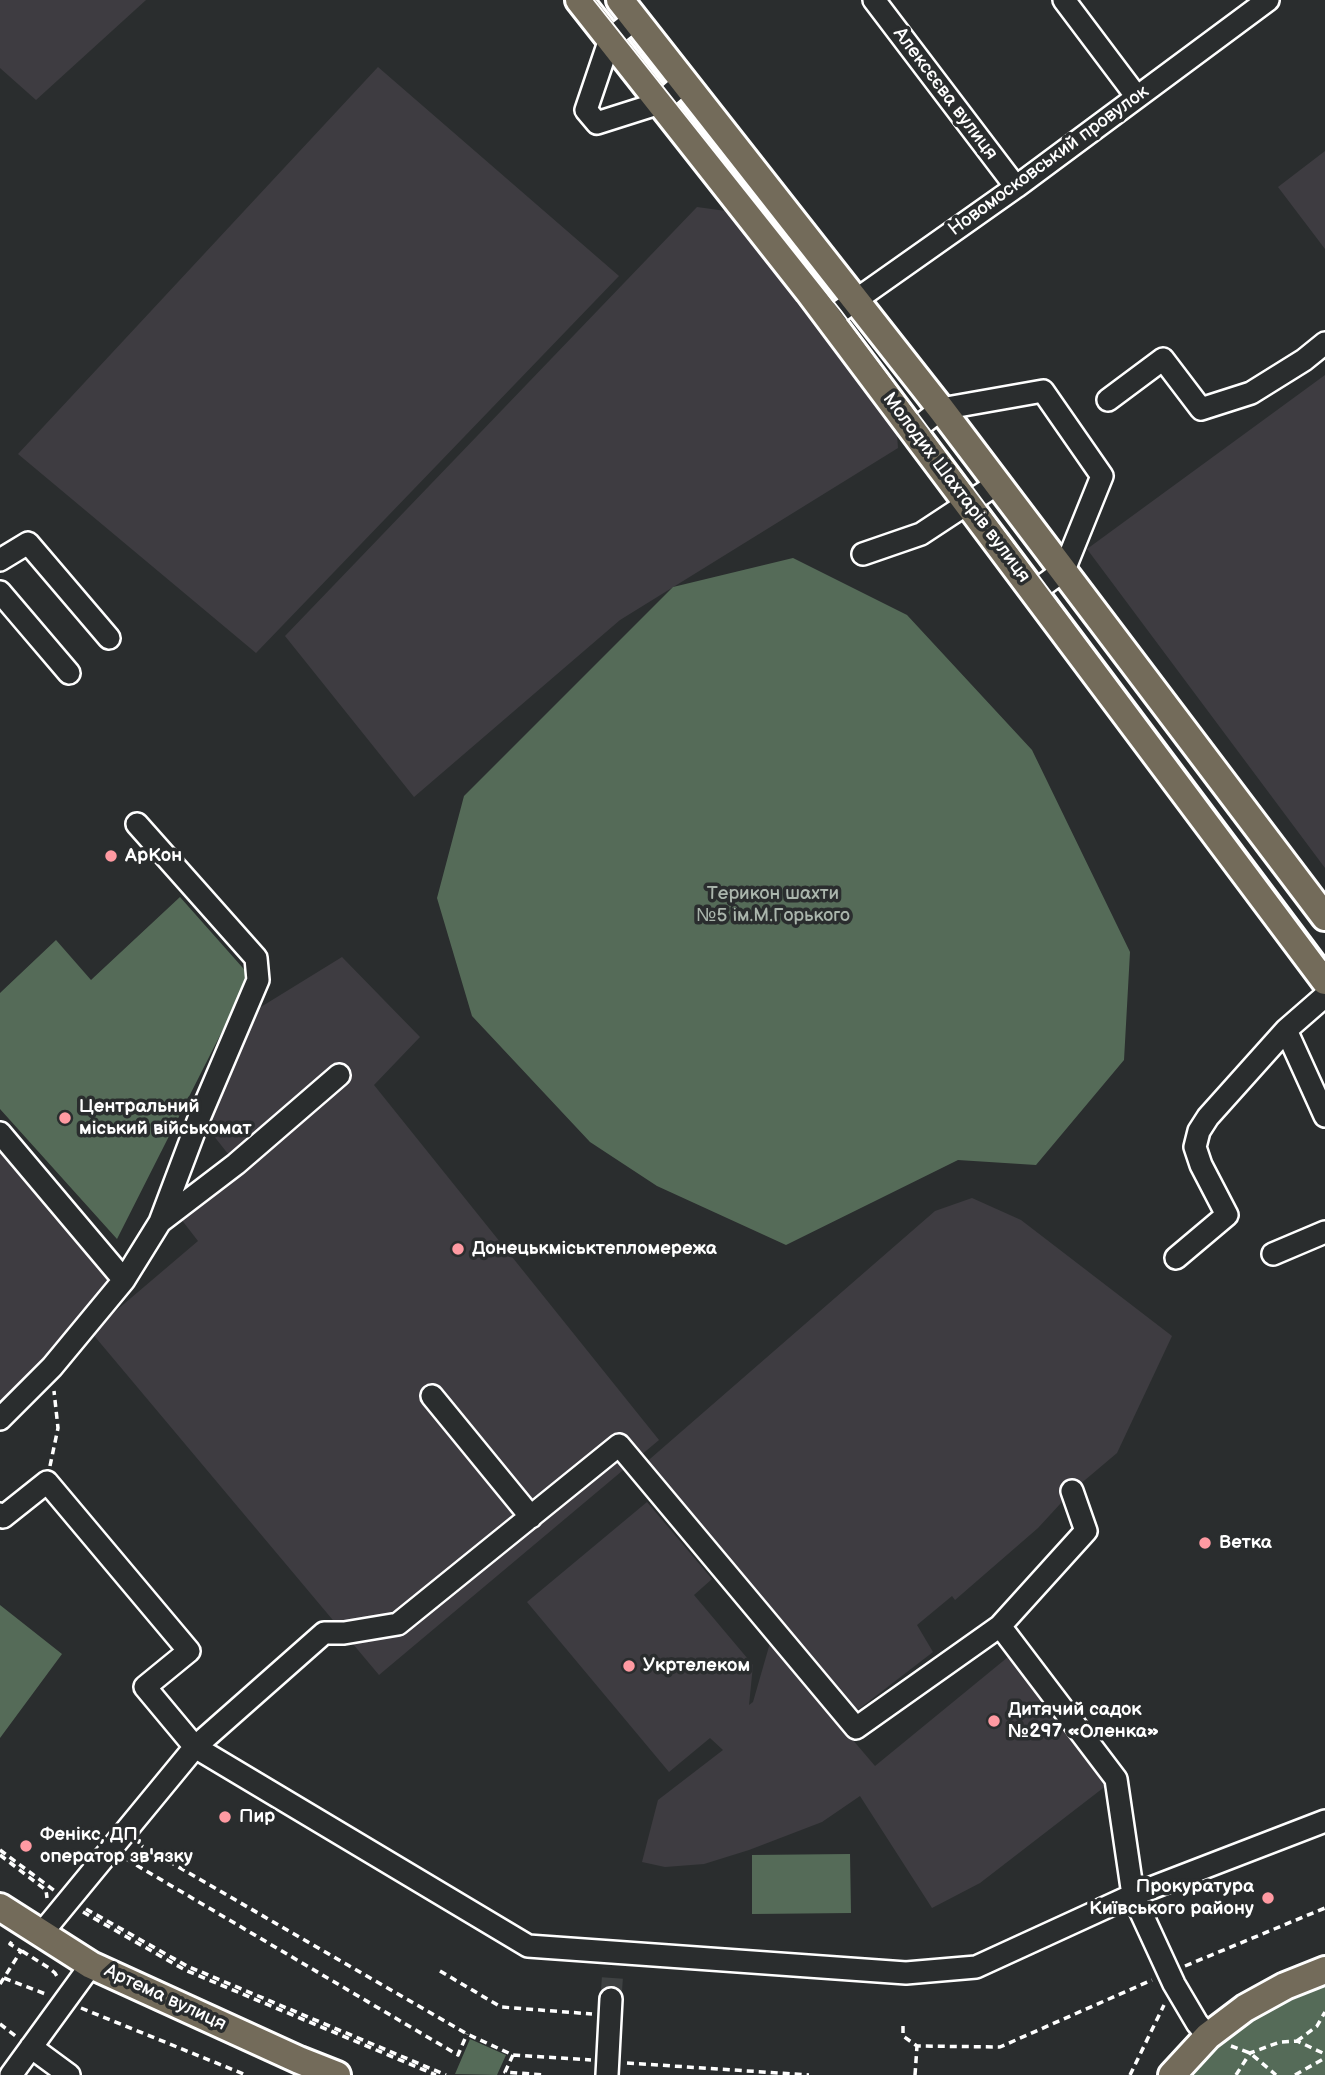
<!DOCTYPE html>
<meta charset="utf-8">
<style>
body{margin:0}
canvas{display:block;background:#2a2d2e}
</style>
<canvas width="1325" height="2075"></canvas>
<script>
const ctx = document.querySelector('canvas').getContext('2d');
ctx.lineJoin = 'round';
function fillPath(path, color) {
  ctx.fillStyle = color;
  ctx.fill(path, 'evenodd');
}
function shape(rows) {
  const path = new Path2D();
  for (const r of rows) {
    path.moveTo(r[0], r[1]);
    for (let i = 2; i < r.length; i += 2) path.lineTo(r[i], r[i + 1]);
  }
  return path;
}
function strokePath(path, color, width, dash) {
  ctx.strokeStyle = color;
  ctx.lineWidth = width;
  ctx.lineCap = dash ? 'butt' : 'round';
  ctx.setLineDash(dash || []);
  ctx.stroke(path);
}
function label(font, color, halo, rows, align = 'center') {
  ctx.font = font + ' "Balsamiq Sans",sans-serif';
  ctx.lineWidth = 7;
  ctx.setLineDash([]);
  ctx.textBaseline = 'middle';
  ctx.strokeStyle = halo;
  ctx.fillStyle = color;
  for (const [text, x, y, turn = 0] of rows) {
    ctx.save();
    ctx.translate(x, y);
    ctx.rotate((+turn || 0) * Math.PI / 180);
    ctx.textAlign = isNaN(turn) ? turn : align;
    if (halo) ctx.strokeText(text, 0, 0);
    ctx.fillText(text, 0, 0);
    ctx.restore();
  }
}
const built = shape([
 [0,0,146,0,36,100,0,68],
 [378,67,619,276,256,653,18,454],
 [1325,151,1325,249,1278,187],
 [697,207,733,212,896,422,898,448,620,620,414,797,285,636],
 [1325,375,1325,868,1087,549],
 [342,957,420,1037,374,1085,659,1440,379,1675,91,1332,198,1241,181,1219,236,1164,206,1126,256,1010],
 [0,1149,112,1281,0,1409],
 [972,1198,1021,1220,1172,1336,1117,1453,1072,1491,1038,1528,955,1600,952,1596,917,1625,933,1652,855,1712,643,1465,935,1211],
 [647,1502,712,1579,694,1595,753,1665,749,1705,753,1702,770,1643,875,1766,1008,1657,1107,1785,980,1883,932,1908,860,1796,822,1822,749,1850,704,1864,665,1867,642,1862,658,1800,723,1750,710,1738,669,1772,527,1602]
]);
const green = shape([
 [793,558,907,615,1032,750,1130,952,1124,1060,1036,1165,958,1160,786,1245,657,1186,590,1142,472,1016,437,898,464,796,673,587],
 [180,897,250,976,117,1239,0,1109,0,993,56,940,91,980],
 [0,1605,62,1654,0,1738],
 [850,1854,851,1913,752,1914,752,1855],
 [1325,1986,1325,2075,1182,2075,1217,2040,1262,2013],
 [470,2039,506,2055,497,2075,455,2074]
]);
const minorTunnel = shape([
 [611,1999,613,1968]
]);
const path = shape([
 [50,1466,58,1428,54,1391],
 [137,1843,467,2034,513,2055,591,2060],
 [0,1850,55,1891],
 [0,1855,46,1890,47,1898],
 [126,1859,458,2055,467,2034],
 [86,1909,187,1966,446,2075],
 [83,1912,185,1970,436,2075],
 [22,1951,49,1968,55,1973,59,1980],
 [1185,1966,1325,1908],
 [440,1971,501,2007,592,2014],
 [4,1978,48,1995],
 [0,1984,21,1951,10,1944,13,1940],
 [81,2008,246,2075],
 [0,2024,17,2037],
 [903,2026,903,2036,917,2046,1000,2047,1152,1980],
 [1297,2041,1317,2026,1325,2012],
 [1231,2046,1250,2053,1276,2075],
 [513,2055,505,2072,546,2075],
 [627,2063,809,2075],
 [915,2075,917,2046],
 [1130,2075,1164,2005],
 [1236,2075,1250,2053,1280,2042,1297,2041,1325,2054],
 [1295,2075,1325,2058]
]);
const minor = shape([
 [874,0,1016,187],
 [1064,0,1137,97],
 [635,19,610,39,586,110,597,123,660,103,684,82],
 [829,319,1016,187,1268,0],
 [1108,400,1163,359,1201,409,1251,393,1304,360,1325,343],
 [913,431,941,409,1043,391,1102,476,1064,570,1034,592],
 [863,554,921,534,997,484],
 [0,560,28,543,109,638],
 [0,592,69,673],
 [137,824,256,958,258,980,200,1116,160,1222],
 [1325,996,1286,1030,1325,1116],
 [0,1133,124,1280],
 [1273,1254,1325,1232],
 [1176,1258,1227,1215,1201,1165,1195,1147,1199,1131,1208,1117,1286,1030],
 [432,1396,531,1517],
 [0,1419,52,1367,124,1280,160,1222,236,1164,339,1075],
 [0,1514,3,1517,47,1482,189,1651,145,1687,195,1747,528,1946,906,1973,976,1967,1133,1895,1325,1821],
 [1000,1626,1116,1779,1133,1895,1174,1984,1197,2023,1208,2036],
 [41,1934,195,1747,324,1633,344,1633,398,1624,619,1445,856,1728,1000,1626,1086,1531,1072,1491],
 [31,2047,69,2075],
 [11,2075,91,1965],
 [607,2075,611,1999]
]);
const major = shape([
 [579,0,809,292,1325,981],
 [620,0,941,409,1325,917],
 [0,1907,91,1965,299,2060,337,2075],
 [1172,2075,1208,2036,1245,2008,1285,1986,1325,1970]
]);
const tram = shape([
 [594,0,841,311,1325,960]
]);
const markers = [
 [111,856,7,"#ff9aa2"],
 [65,1118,7,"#ff9aa2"],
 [458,1249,7,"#ff9aa2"],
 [1205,1543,7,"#ff9aa2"],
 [629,1666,7,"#ff9aa2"],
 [994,1721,7,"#ff9aa2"],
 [225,1817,7,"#ff9aa2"],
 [26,1846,7,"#ff9aa2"],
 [1268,1898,7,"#ff9aa2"]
];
const streetNames = [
 ["Алексєєва вулиця",945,94,53],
 ["Новомосковський провулок",1049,161,-36],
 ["Молодих Шахтарів вулиця",956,488,53],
 ["Артема вулиця",165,1998,25]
];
const poiNames = [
 ["АрКон",125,856],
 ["Центральний",79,1107],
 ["міський військомат",79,1129],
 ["Донецькміськтепломережа",472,1249],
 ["Ветка",1219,1543],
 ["Укртелеком",643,1666],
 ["Дитячий садок",1008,1710],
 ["№297 «Оленка»",1008,1732],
 ["Пир",239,1817],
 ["Фенікс, ДП,",40,1835],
 ["оператор зв'язку",40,1857],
 ["Прокуратура",1254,1887,"right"],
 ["Київського району",1254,1909,"right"]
];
const parkNames = [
 ["Терикон шахти",773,894],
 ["№5 ім.М.Горького",773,916]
];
fillPath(built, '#3e3c41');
fillPath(green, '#556b58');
strokePath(minorTunnel, '#3f4243', 21, [21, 10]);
strokePath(minor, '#fff', 26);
strokePath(major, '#fff', 32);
strokePath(path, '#fff', 3.5, [7, 5]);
strokePath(minor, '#2a2d2e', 21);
strokePath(major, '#736b5a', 26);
strokePath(tram, '#fff', 2);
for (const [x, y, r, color] of markers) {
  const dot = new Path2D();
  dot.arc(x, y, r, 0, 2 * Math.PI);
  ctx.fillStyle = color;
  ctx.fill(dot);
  strokePath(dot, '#2a2d2e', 2.5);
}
label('19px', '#fff', '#2a2d2e', streetNames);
label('bold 19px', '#fff', '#2a2d2e', poiNames, 'left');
label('19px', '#aab5ac', '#2a2d2e', parkNames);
</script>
